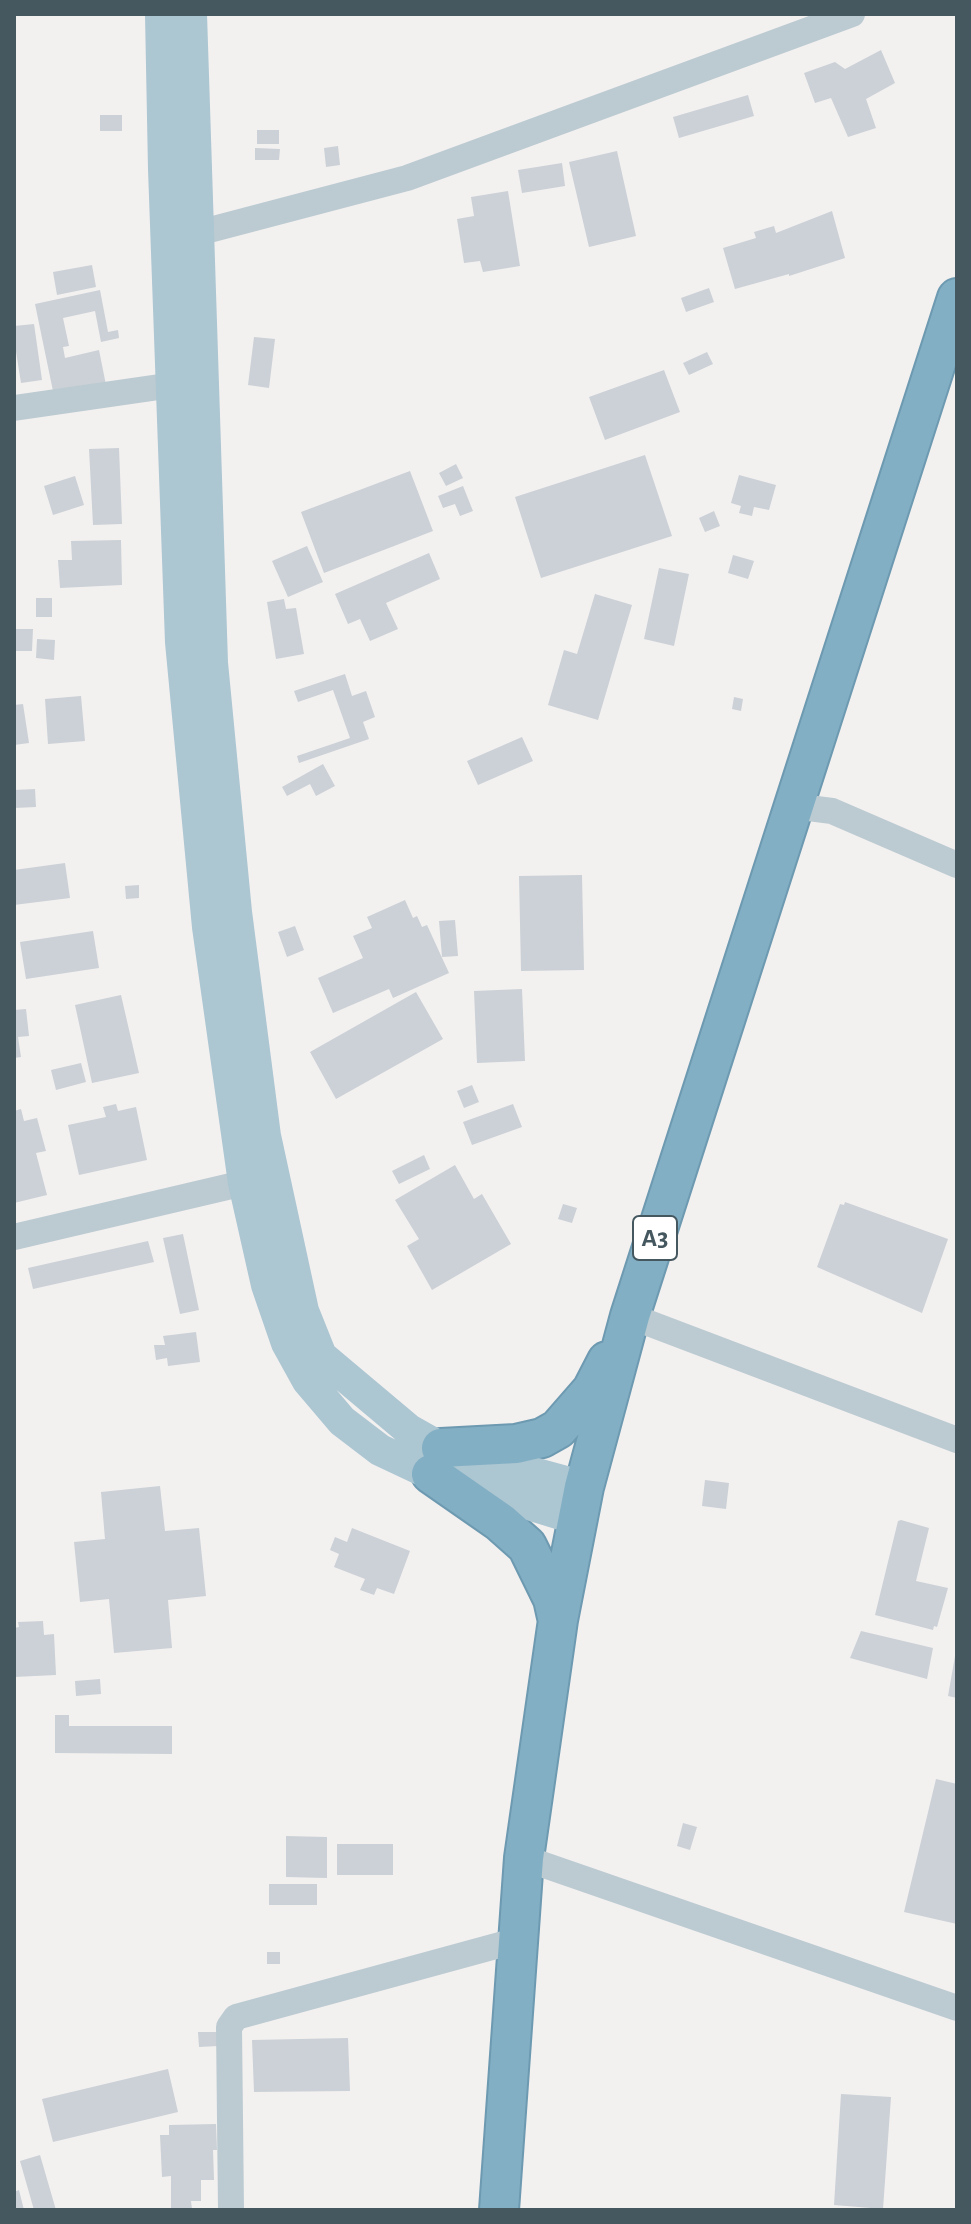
<!DOCTYPE html>
<style>
body{margin:0}
#map{position:relative;width:971px;height:2224px;overflow:hidden;background:#f3f0f0;font-family:"Alegreya Sans",sans-serif}
canvas{display:block}
.frame{position:absolute;inset:0;border:16px solid #455860;pointer-events:none}
</style>
<div id="map">
<canvas width="971" height="2224"></canvas>
<div class="frame"></div>
</div>
<script>
const ctx = document.querySelector('canvas').getContext('2d');
ctx.lineJoin = 'round';
function fillPath(path, color) {
  ctx.fillStyle = color;
  ctx.fill(path, 'evenodd');
}
function shape(rows) {
  const path = new Path2D();
  for (const r of rows) {
    path.moveTo(r[0], r[1]);
    for (let i = 2; i < r.length; i += 2) path.lineTo(r[i], r[i + 1]);
  }
  return path;
}
function strokePath(path, color, width, dash) {
  ctx.strokeStyle = color;
  ctx.lineWidth = width;
  ctx.lineCap = dash ? 'butt' : 'round';
  ctx.setLineDash(dash || []);
  ctx.stroke(path);
}
function label(font, color, halo, rows, align = 'center') {
  ctx.font = font + ' "Alegreya Sans",sans-serif';
  ctx.lineWidth = 6;
  ctx.setLineDash([]);
  ctx.textBaseline = 'middle';
  ctx.strokeStyle = halo;
  ctx.fillStyle = color;
  for (const [text, x, y, turn = 0] of rows) {
    ctx.save();
    ctx.translate(x, y);
    ctx.rotate((+turn || 0) * Math.PI / 180);
    ctx.textAlign = isNaN(turn) ? turn : align;
    if (halo) ctx.strokeText(text, 0, 0);
    ctx.fillText(text, 0, 0);
    ctx.restore();
  }
}
const building = shape([
 [881,50,895,83,866,99,876,128,848,137,831,98,815,103,804,73,835,62,845,69],
 [748,95,754,116,679,138,673,117],
 [100,115,122,115,122,131,100,131],
 [257,130,279,130,279,144,257,144],
 [338,146,340,165,326,167,324,148],
 [255,148,280,149,279,160,255,160],
 [617,151,636,236,589,247,569,162],
 [562,163,565,186,522,193,518,170],
 [508,191,520,266,483,272,480,261,464,263,457,219,474,216,471,197],
 [832,211,845,258,789,276,789,274,735,289,723,248,756,238,754,232,774,226,776,233],
 [92,265,96,287,57,295,53,272],
 [709,288,714,302,686,312,681,298],
 [100,290,108,332,118,330,119,338,101,342,95,311,63,318,69,346,63,347,65,358,99,350,106,385,54,396,35,304],
 [34,324,42,380,21,383,14,339,14,326],
 [254,337,275,339,269,388,248,385],
 [707,352,713,364,689,375,683,363],
 [664,370,680,412,605,440,589,397],
 [119,448,122,524,93,525,89,449],
 [645,455,672,536,541,578,515,497],
 [456,464,463,478,446,486,439,473],
 [410,471,433,531,324,573,301,512],
 [739,475,776,485,769,510,754,507,752,516,739,513,741,506,731,503],
 [75,476,84,505,53,515,44,486],
 [463,486,473,511,460,516,455,504,443,508,438,496],
 [714,511,720,526,705,532,699,518],
 [121,540,122,585,60,588,58,560,72,560,71,541],
 [307,546,323,582,288,597,272,561],
 [429,553,440,579,386,603,398,629,370,641,360,619,348,624,335,594],
 [733,555,754,561,748,579,728,573],
 [659,568,689,574,674,646,644,639],
 [595,594,632,605,598,720,548,705,564,650,577,654],
 [36,598,52,598,52,617,36,617],
 [284,599,286,609,296,608,304,654,276,659,267,602],
 [14,629,33,629,32,651,14,651],
 [37,639,55,640,54,660,36,658],
 [345,674,352,696,366,691,375,717,363,722,369,739,299,763,297,756,350,738,333,690,298,702,294,691],
 [81,696,85,741,48,744,45,699],
 [734,697,743,699,741,711,732,709],
 [23,704,29,743,14,745,14,705],
 [522,737,533,761,478,785,467,761],
 [323,764,335,786,316,796,310,784,287,796,282,787],
 [35,789,36,807,14,808,14,790],
 [65,863,70,898,14,905,14,870],
 [582,875,584,970,521,971,519,876],
 [139,885,139,898,126,899,125,886],
 [405,900,413,918,417,916,422,927,427,925,449,973,393,998,389,989,333,1013,318,978,363,958,353,936,372,928,367,917],
 [455,920,458,956,442,957,439,921],
 [295,926,304,950,287,957,278,932],
 [93,931,99,968,26,979,20,942],
 [522,989,525,1061,477,1063,474,991],
 [416,992,443,1039,336,1099,310,1052],
 [121,995,139,1073,92,1083,75,1005],
 [26,1009,29,1036,18,1037,21,1057,14,1058,14,1010],
 [81,1063,86,1082,56,1090,51,1070],
 [472,1085,479,1102,464,1108,457,1091],
 [116,1104,118,1111,136,1107,147,1160,79,1175,68,1125,106,1117,103,1107],
 [513,1104,522,1127,472,1145,463,1122],
 [21,1109,24,1121,37,1118,46,1151,36,1153,47,1195,14,1203,14,1111],
 [424,1155,430,1169,399,1184,392,1171],
 [455,1165,474,1199,482,1194,511,1244,432,1290,407,1246,419,1239,395,1200],
 [845,1202,948,1239,922,1313,817,1267,840,1204,844,1205],
 [563,1204,577,1208,572,1223,558,1219],
 [183,1234,199,1310,180,1314,163,1238],
 [148,1241,154,1262,33,1289,28,1268],
 [196,1332,200,1362,168,1366,167,1358,156,1360,154,1345,165,1345,163,1336],
 [705,1480,729,1483,726,1509,702,1506],
 [160,1486,165,1531,199,1528,206,1596,168,1600,172,1648,114,1653,109,1599,80,1602,74,1542,105,1539,101,1492],
 [901,1520,929,1528,916,1581,948,1588,937,1627,934,1626,933,1630,875,1615,898,1521],
 [352,1528,410,1551,394,1594,377,1588,374,1595,360,1590,365,1579,334,1567,339,1554,330,1550,335,1537,347,1542],
 [43,1621,44,1635,54,1634,56,1675,14,1677,14,1628,19,1627,18,1622],
 [861,1631,933,1648,927,1679,850,1658],
 [955,1656,957,1656,957,1698,948,1696],
 [100,1679,101,1694,76,1696,75,1681],
 [55,1715,69,1715,69,1726,172,1726,172,1754,55,1753],
 [936,1779,957,1784,957,1924,904,1912],
 [683,1823,697,1827,690,1850,677,1846],
 [286,1836,327,1837,327,1878,286,1877],
 [337,1844,393,1844,393,1875,337,1875],
 [269,1884,317,1884,317,1905,269,1905],
 [267,1952,280,1952,280,1964,267,1964],
 [198,2032,218,2032,218,2046,199,2047],
 [348,2038,350,2091,254,2092,252,2040],
 [168,2069,178,2112,53,2142,42,2099],
 [841,2094,891,2097,883,2209,834,2205],
 [216,2124,217,2150,213,2150,214,2180,201,2180,201,2201,191,2201,192,2209,171,2210,171,2176,162,2177,160,2135,169,2135,169,2125],
 [40,2155,56,2210,34,2210,20,2161],
 [19,2190,24,2210,14,2210,14,2192]
]);
const minor = shape([
 [198,233,407,178,852,14],
 [14,408,173,385],
 [793,806,832,811,957,865],
 [14,1237,244,1183],
 [630,1316,957,1440],
 [524,1858,957,2008],
 [231,2210,229,2027,236,2017,518,1940]
]);
const major = shape([
 [161,14,164,169,181,642,208,927,244,1183,267,1285,287,1343,308,1381,342,1421,380,1450,431,1474,577,1519],
 [191,14,212,663,236,912,265,1136,303,1311,321,1356,409,1430,441,1448,584,1487]
]);
const highway = shape([
 [441,1448,516,1444,542,1438,558,1429,592,1390,607,1361],
 [431,1474,500,1522,527,1546,553,1599,557,1617],
 [499,2210,524,1858,558,1620,584,1487,630,1316,957,298]
]);
const shields = [
 [655,1238,44]
];
const shieldNames = [
 ["A3",655,1238]
];
fillPath(building, '#cbd1d6');
strokePath(highway, '#6d9ab0', 42);
strokePath(minor, '#bccbd1', 26);
strokePath(major, '#acc6d2', 32);
strokePath(highway, '#82afc4', 38);
for (const [x, y, w] of shields) {
  const box = new Path2D();
  box.roundRect(x - w / 2, y - 22, w, 44, 6);
  ctx.fillStyle = '#fff';
  ctx.fill(box);
  strokePath(box, '#455860', 2);
}
label('bold 26px', '#455860', null, shieldNames);
</script>
